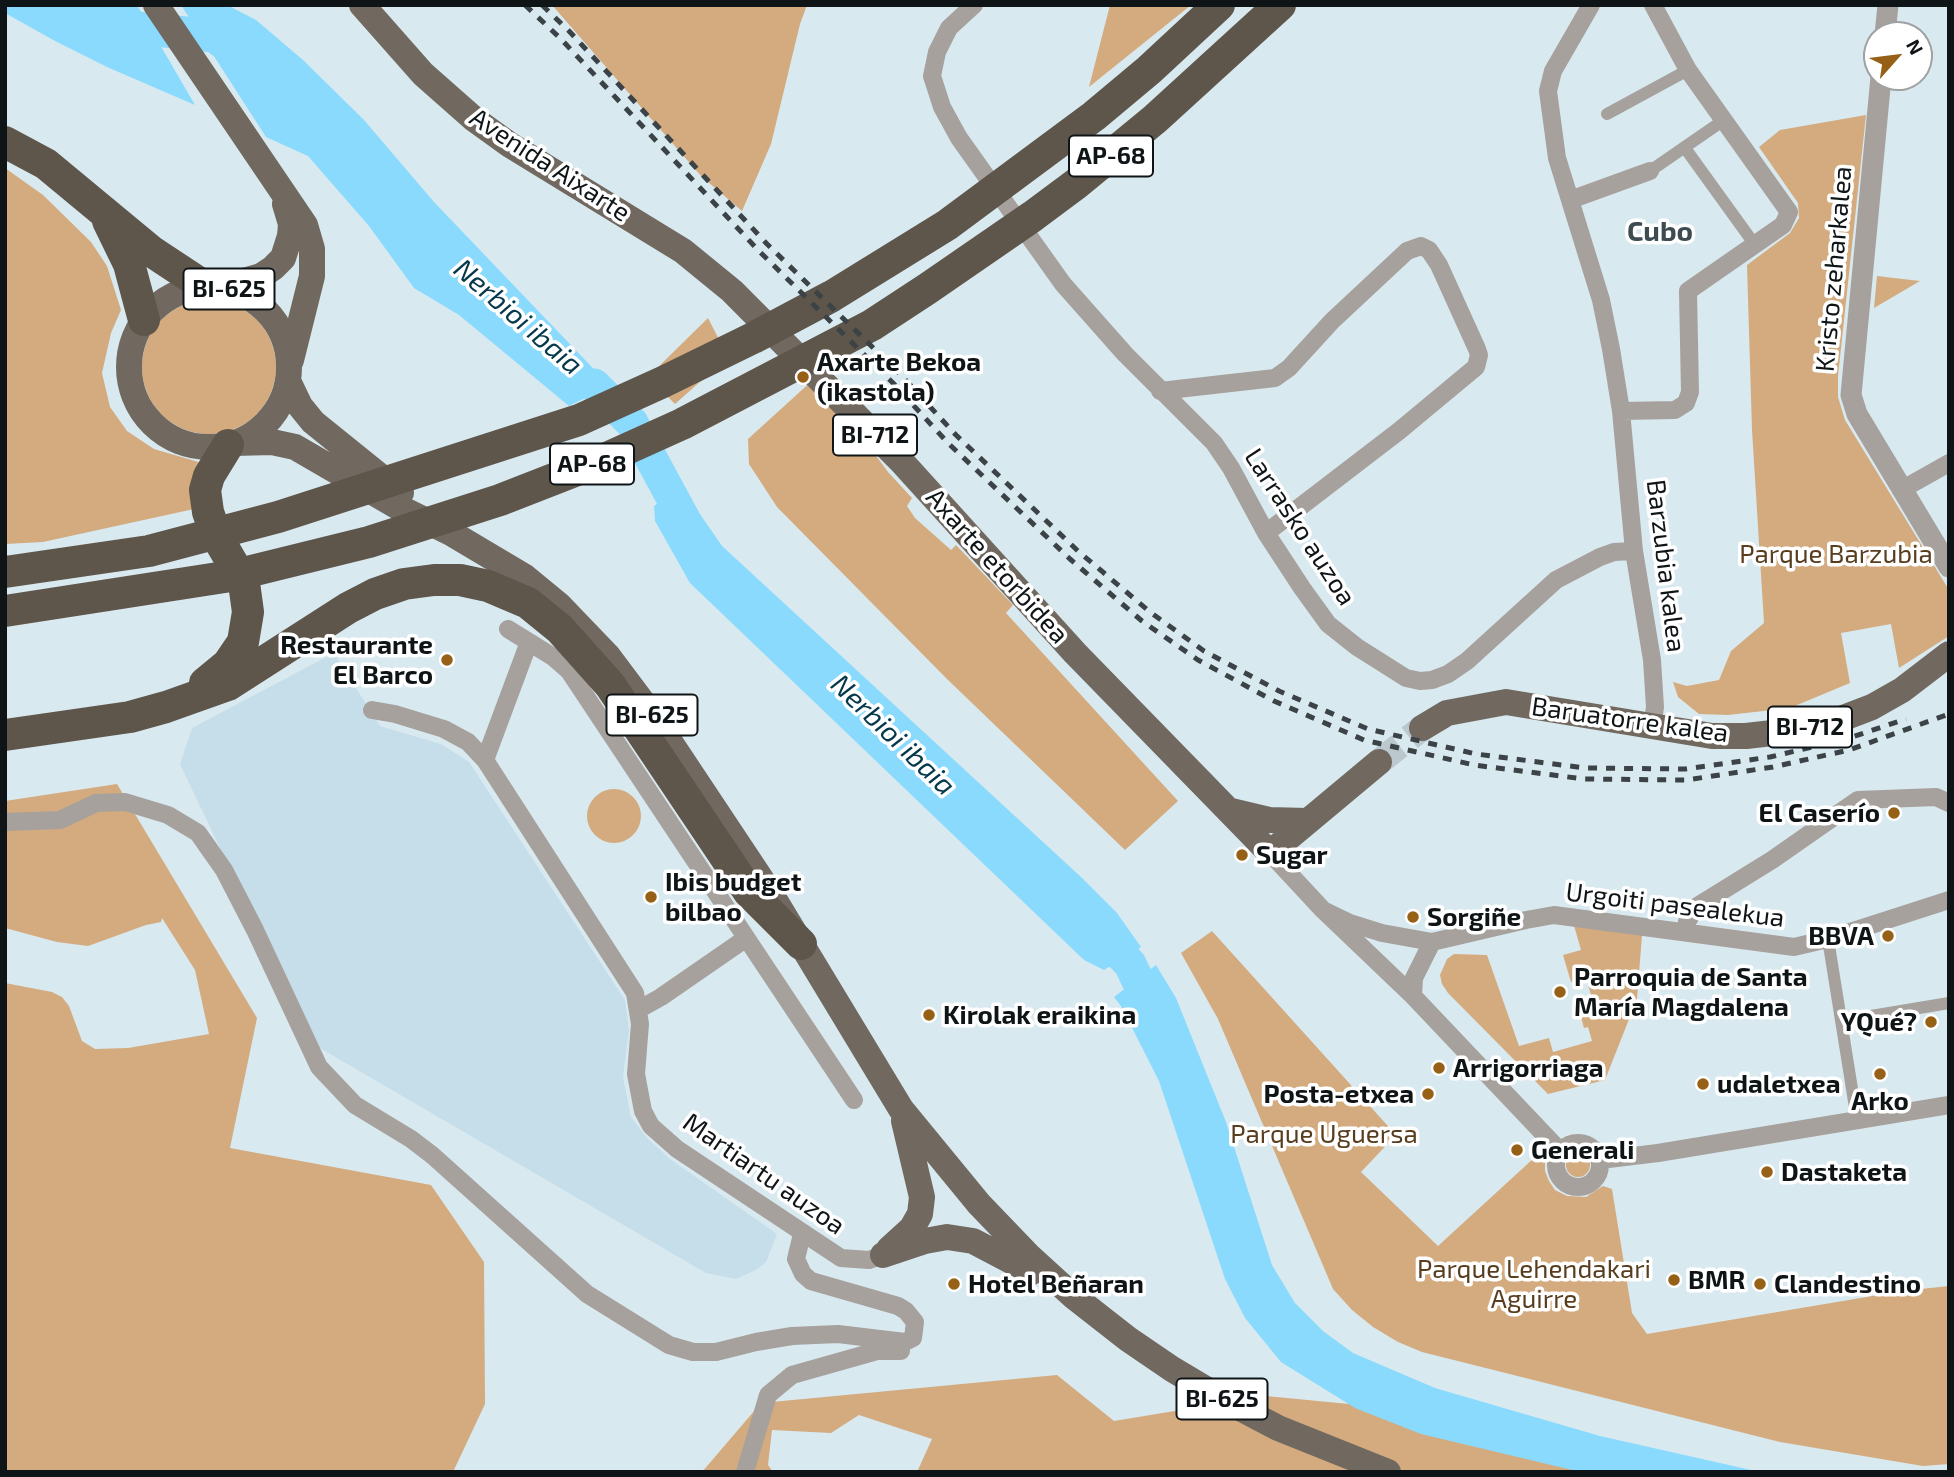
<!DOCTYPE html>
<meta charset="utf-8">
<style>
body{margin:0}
#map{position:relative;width:1954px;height:1477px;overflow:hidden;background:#d9e9f0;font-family:"Exo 2",sans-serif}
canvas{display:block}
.frame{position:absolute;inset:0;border:7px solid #0f1517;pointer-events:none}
.north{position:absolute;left:1863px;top:21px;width:70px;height:70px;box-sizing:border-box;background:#fff;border:2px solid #9fa1a2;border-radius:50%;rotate:62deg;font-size:19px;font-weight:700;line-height:28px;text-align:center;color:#0f1517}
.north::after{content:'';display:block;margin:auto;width:24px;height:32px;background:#966017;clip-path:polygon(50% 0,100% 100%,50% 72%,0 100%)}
</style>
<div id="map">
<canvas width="1954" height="1477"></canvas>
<div class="frame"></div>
<div class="north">N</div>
</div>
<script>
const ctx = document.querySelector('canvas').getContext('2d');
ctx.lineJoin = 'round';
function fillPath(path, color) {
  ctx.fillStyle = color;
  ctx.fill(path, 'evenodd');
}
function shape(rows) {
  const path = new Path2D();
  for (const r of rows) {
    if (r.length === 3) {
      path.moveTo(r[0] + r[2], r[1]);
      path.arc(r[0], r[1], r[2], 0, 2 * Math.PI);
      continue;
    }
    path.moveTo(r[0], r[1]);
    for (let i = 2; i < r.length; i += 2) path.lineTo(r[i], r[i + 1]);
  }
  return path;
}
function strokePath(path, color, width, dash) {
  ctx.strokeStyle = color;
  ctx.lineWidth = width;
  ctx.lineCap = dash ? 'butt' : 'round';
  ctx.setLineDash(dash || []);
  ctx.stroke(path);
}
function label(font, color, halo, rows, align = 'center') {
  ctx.font = font + ' "Exo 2",sans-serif';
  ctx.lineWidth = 7;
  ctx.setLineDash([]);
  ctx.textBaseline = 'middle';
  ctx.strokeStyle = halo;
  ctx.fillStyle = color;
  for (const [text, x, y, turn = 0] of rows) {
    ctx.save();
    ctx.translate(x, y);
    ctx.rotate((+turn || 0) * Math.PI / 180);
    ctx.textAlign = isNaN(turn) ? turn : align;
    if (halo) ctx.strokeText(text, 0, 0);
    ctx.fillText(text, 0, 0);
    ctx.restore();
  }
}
const built = shape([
 [334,653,380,726,441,744,469,762,625,1000,629,1030,623,1077,631,1117,648,1139,670,1159,777,1234,766,1262,756,1270,736,1279,706,1273,313,1044,180,764,192,728]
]);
const green = shape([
 [552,5,807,5,800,24,771,144,742,211,701,176],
 [1110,5,1191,5,1089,87],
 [1866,115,1838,376,1838,397,1845,420,1949,590,1949,636,1899,668,1891,624,1841,633,1850,683,1790,708,1728,715,1699,714,1678,697,1673,682,1687,686,1719,680,1731,651,1764,623,1752,430,1747,265,1790,233,1799,218,1798,203,1759,147,1780,130],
 [5,168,43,195,91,242,107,266,121,310,111,333,102,373,110,407,127,431,154,449,202,463,194,509,43,542,5,544],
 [1877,276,1920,281,1874,308],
 [209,367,67],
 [708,318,728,357,675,404,648,377],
 [814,379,854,426,888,472,912,498,907,506,915,518,951,550,956,545,1013,605,1006,613,1178,801,1125,850,947,679,777,507,749,464,748,439],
 [117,784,257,1018,230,1148,431,1185,484,1262,485,1404,453,1472,5,1472,5,983,52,992,62,997,69,1006,82,1041,95,1049,128,1048,209,1034,195,970,162,918,161,922,146,925,88,946,57,942,5,928,5,801],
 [614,816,27],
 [1573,922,1642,935,1637,999,1605,1080,1548,1094,1448,993,1442,984,1440,975,1447,959,1454,954,1487,955,1519,1046,1549,1038,1553,1052,1592,1041,1588,1027,1584,1028,1578,1006,1593,1002,1586,978,1571,982,1563,955,1581,950],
 [1212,931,1396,1135,1361,1172,1438,1246,1534,1158,1545,1159,1545,1171,1549,1181,1555,1190,1567,1196,1586,1197,1603,1186,1612,1189,1632,1313,1647,1334,1902,1291,1949,1286,1949,1464,1923,1466,1780,1442,1422,1352,1398,1342,1373,1327,1352,1310,1333,1289,1218,1019,1181,953],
 [1578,1165,12],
 [1057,1375,1114,1421,1266,1396,1494,1418,1753,1472,917,1472,932,1439,859,1415,831,1433,772,1430,768,1465,773,1472,702,1472,761,1403]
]);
const water = shape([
 [5,5,137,5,195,105,107,67,55,41,5,13],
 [181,5,227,5,256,20,303,60,364,120,434,202,610,386,569,406,459,315,414,288,369,226,308,156,266,137],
 [682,488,722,546,1081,877,1117,913,1141,947,1104,970,1084,960,690,583,655,521,654,506],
 [1156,965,1176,998,1226,1122,1272,1265,1295,1303,1323,1331,1353,1353,1435,1388,1600,1436,1760,1472,1583,1472,1568,1469,1421,1434,1355,1408,1281,1362,1245,1318,1225,1279,1159,1081,1121,1006,1114,997]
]);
const river = shape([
 [73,5,108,25,214,36,238,53],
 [594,385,632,423,692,534],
 [1093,926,1130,964,1156,1019]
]);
const primaryTunnel = shape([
 [1379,762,1422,728]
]);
const pedestrian = shape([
 [1607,114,1688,70],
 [1685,148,1755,245],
 [1650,171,1724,120],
 [1828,939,1857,1120],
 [1841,1021,1949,1003]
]);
const minor = shape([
 [974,5,949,28,937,52,932,76,942,107,959,138,1063,284,1125,354,1214,443,1231,468,1266,533,1302,588,1328,624,1357,647,1406,678,1420,681,1432,680,1448,674,1467,661,1556,580,1600,557,1614,552,1634,551],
 [1591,5,1553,71,1548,91,1557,158,1601,300,1611,349,1621,411,1634,551,1652,660,1655,707,1652,728],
 [1570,200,1650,171],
 [1160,391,1275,378,1289,368,1332,321,1407,251,1421,246,1429,250,1439,265,1477,349,1479,355,1476,367,1399,431,1266,533],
 [1621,411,1675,410,1686,403,1690,392,1688,291,1783,225,1789,212,1688,70,1653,5],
 [1901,490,1949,463],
 [508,629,553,657,569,671,854,1100],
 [372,710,395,714,444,729,468,742,485,760,635,993,640,1024,636,1074,643,1111,651,1126,677,1149,841,1258,869,1260,883,1255],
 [485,760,529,642],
 [5,822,60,820,96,803,125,802,168,815,198,833,224,870,255,930,319,1067,355,1105,411,1139,432,1155,587,1294,669,1345,693,1352,716,1352,756,1342,792,1336,838,1334,905,1342,913,1338,915,1322,906,1311,898,1306,811,1281,803,1274,796,1259,802,1234],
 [1270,853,1323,910,1413,996,1560,1151],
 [1323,910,1350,923,1382,933,1432,942,1526,920,1554,915,1794,947,1828,939,1949,900],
 [1685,931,1687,922,1696,907,1772,860,1858,800,1936,797,1949,803],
 [1413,996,1414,978,1432,942],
 [638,1010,661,997,745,939],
 [1578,1165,22],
 [1600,1160,1658,1153,1949,1105],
 [745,1472,768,1395,792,1375,877,1351,901,1351]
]);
const tertiary = shape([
 [1885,35,1888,5],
 [1881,77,1851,395,1857,414,1949,567]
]);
const primary = shape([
 [156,5,305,225,312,249,312,276,291,360],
 [362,5,423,74,474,119,510,145,683,251,732,291,901,461,1075,653,1270,853,1379,762],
 [223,287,261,276,273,268,283,258,290,236,291,224,285,204],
 [209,367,80],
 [288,381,300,406,313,422,401,493],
 [234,443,272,442,295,447,400,508,451,533,525,577,559,605,608,656,650,712,771,894,901,1109,979,1204,1028,1255,1073,1296,1128,1339,1172,1369,1219,1397,1278,1428,1388,1472],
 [1422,728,1447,713,1506,702,1712,736,1746,736,1790,731,1838,720,1872,707,1902,690,1949,654],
 [1231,811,1269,820,1307,821],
 [889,1249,912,1228,920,1214,922,1197,904,1121],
 [883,1255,925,1241,947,1237,973,1241,1032,1272]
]);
const motorway = shape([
 [5,142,46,164,151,251,204,286],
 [108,221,129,264,144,320],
 [5,572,149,551,278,517,579,420,663,382,753,338,832,296,947,225,1094,116,1149,70,1219,5],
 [5,611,231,576,369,542,500,500,600,461,682,424,872,325,927,289,1033,216,1076,184,1155,119,1280,5],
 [205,683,228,664,243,642,248,612,244,583,216,535,208,512,205,490,209,476,228,445],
 [5,735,130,717,166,707,228,685,348,608,375,594,404,584,434,580,460,580,488,586,528,603,560,629,610,685,749,892,801,944]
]);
const rail = shape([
 [525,5,561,39,759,251,893,383,948,443,1070,559,1142,621,1198,660,1274,701,1364,740,1474,765,1584,779,1686,780,1773,767,1849,750,1949,714],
 [542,5,569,31,767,244,901,375,956,435,1078,551,1150,612,1204,651,1279,691,1368,729,1476,754,1585,768,1685,769,1770,757,1846,739,1906,719]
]);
const markers = [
 [803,377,7,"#966017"],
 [447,660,7,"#966017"],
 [1894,813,7,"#966017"],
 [1242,855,7,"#966017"],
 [651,897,7,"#966017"],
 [1413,917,7,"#966017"],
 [1888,936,7,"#966017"],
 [1560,992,7,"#966017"],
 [929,1015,7,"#966017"],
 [1931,1022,7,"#966017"],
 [1439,1068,7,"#966017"],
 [1880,1074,7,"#966017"],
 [1703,1084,7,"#966017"],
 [1428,1094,7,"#966017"],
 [1517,1150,7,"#966017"],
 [1767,1172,7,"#966017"],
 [1674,1280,7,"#966017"],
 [954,1284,7,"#966017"],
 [1760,1284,7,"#966017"]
];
const shields = [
 [1111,156,84],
 [229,289,91],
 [875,435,84],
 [592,464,84],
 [652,715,91],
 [1810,727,84],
 [1222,1399,91]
];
const shieldNames = [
 ["AP-68",1111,156],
 ["BI-625",229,289],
 ["BI-712",875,435],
 ["AP-68",592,464],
 ["BI-625",652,715],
 ["BI-712",1810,727],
 ["BI-625",1222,1399]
];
const streetNames = [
 ["Avenida Aixarte",550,165,33],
 ["Kristo zeharkalea",1834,269,-85],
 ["Larrasko auzoa",1300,527,57],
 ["Axarte etorbidea",997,566,48],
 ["Barzubia kalea",1666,566,83],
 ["Baruatorre kalea",1630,720,8],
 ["Urgoiti pasealekua",1675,905,7],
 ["Martiartu auzoa",764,1174,35]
];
const poiNames = [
 ["Axarte Bekoa",817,362],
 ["(ikastola)",817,392],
 ["Restaurante",433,645,"right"],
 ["El Barco",433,675,"right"],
 ["El Caserío",1880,813,"right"],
 ["Sugar",1256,855],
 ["Ibis budget",665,882],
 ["bilbao",665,912],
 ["Sorgiñe",1427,917],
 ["BBVA",1874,936,"right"],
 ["Parroquia de Santa",1574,977],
 ["María Magdalena",1574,1007],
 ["Kirolak eraikina",943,1015],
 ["YQué?",1917,1022,"right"],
 ["Arrigorriaga",1453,1068],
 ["udaletxea",1717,1084],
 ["Posta-etxea",1414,1094,"right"],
 ["Arko",1880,1101,"center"],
 ["Generali",1531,1150],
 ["Dastaketa",1781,1172],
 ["BMR",1688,1280],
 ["Hotel Beñaran",968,1284],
 ["Clandestino",1774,1284]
];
const parkNames = [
 ["Parque Barzubia",1836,554],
 ["Parque Uguersa",1324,1134],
 ["Parque Lehendakari",1534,1269],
 ["Aguirre",1534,1299]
];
const neighbourhoodNames = [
 ["Cubo",1660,232]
];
const waterNames = [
 ["Nerbioi ibaia",518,317,41],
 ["Nerbioi ibaia",893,735,44]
];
fillPath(built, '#c6deea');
fillPath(green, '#d3ab7f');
fillPath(water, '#89dafd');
strokePath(river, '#89dafd', 33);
strokePath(primaryTunnel, '#bbc9cf', 26, [26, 13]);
strokePath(pedestrian, '#a6a19c', 12);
strokePath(minor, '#a6a19c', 18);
strokePath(tertiary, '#a6a19c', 21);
strokePath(primary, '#716960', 26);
strokePath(motorway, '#5e554b', 32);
strokePath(rail, '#3b4347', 5, [9, 9]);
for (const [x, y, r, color] of markers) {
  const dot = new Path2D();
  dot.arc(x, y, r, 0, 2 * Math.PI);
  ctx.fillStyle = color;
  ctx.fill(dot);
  strokePath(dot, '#fff', 2.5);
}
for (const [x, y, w] of shields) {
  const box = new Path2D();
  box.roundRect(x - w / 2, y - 20.5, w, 41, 5);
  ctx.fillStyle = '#fff';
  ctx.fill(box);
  strokePath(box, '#0f1517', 2);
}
label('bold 24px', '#0f1517', null, shieldNames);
label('26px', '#0f1517', '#fff', streetNames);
label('bold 26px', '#0f1517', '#fff', poiNames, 'left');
label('26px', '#583e1f', '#fff', parkNames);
label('bold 28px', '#3e4c52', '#fff', neighbourhoodNames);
label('italic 28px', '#05384a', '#fff', waterNames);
</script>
